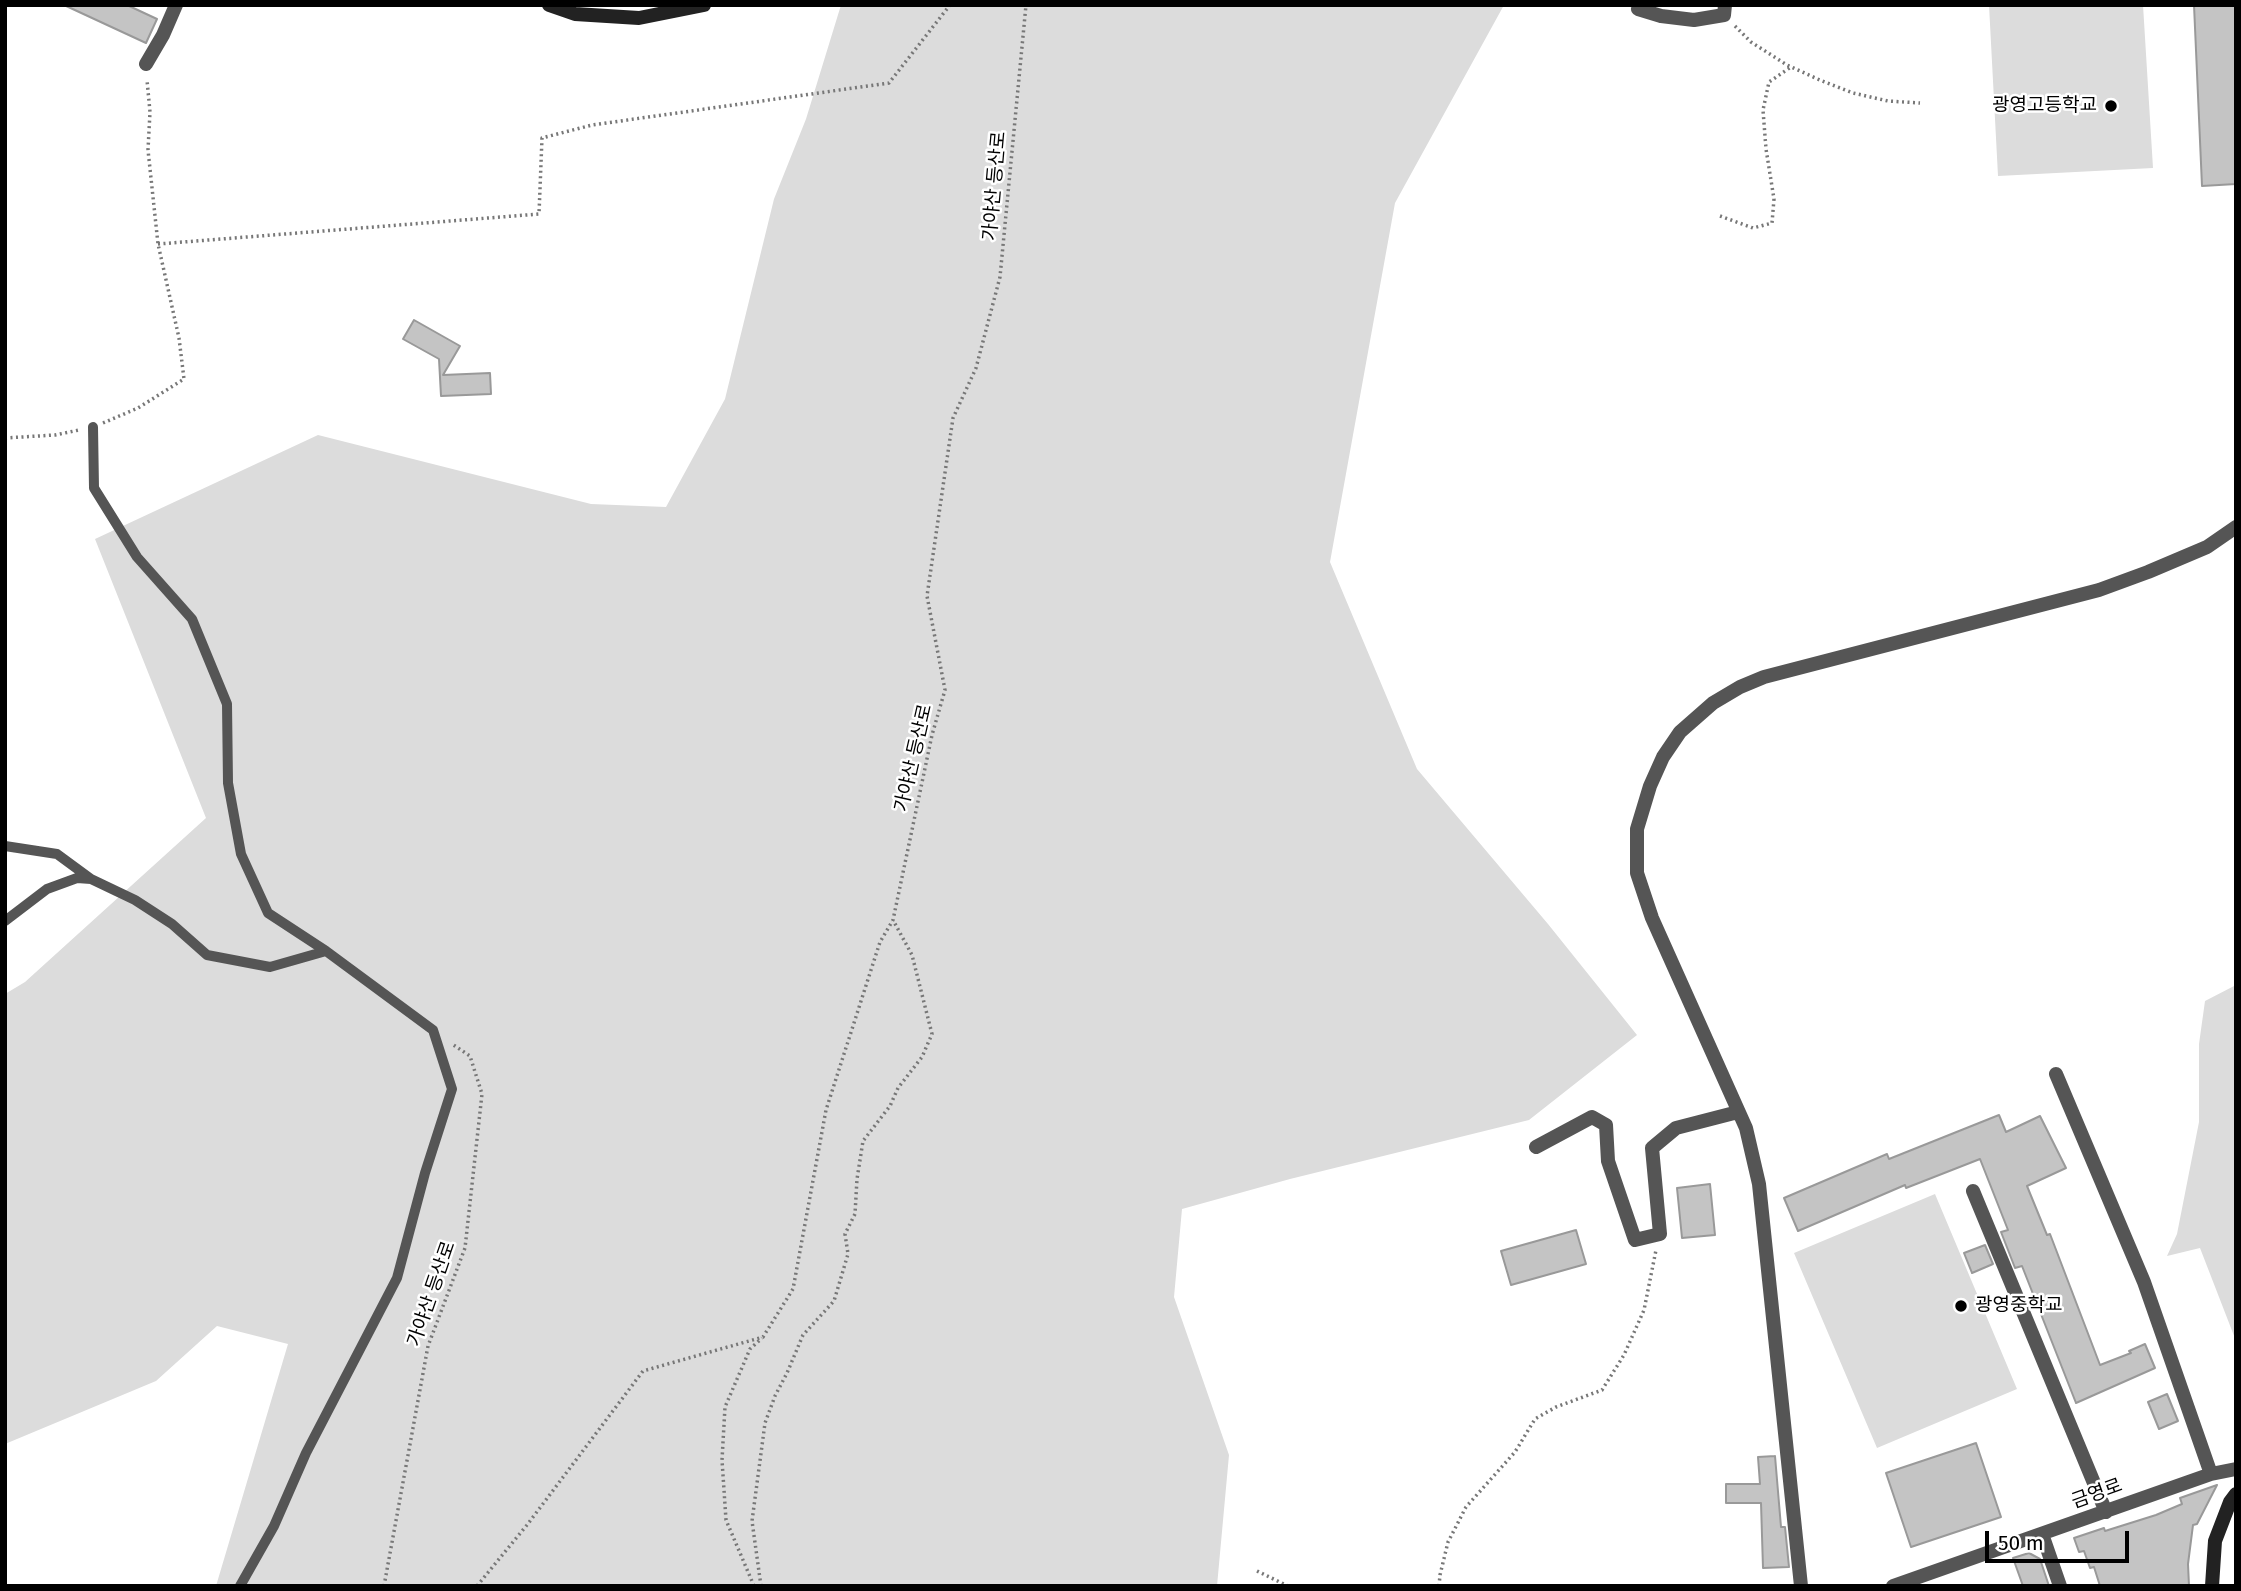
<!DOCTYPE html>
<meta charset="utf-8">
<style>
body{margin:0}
#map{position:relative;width:2241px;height:1591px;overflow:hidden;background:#fff;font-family:"Fira Sans",sans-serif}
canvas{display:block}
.frame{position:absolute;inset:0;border:7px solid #000;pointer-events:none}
.scale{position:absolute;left:1985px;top:1531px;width:144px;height:32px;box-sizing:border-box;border:4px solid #000;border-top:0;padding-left:9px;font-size:21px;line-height:24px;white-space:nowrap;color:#000;-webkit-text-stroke:5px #fff;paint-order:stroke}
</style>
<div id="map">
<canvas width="2241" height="1591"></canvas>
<div class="frame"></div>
<div class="scale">50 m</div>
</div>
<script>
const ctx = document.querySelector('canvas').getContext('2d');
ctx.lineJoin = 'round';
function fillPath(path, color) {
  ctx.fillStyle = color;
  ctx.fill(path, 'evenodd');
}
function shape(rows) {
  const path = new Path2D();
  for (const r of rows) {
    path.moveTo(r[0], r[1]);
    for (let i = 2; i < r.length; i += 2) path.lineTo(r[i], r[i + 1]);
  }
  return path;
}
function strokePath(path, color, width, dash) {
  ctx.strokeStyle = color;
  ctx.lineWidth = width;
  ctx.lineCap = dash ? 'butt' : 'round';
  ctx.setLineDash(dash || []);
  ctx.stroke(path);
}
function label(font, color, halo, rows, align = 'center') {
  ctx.font = font + ' "Fira Sans","Noto Sans KR",sans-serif';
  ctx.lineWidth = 5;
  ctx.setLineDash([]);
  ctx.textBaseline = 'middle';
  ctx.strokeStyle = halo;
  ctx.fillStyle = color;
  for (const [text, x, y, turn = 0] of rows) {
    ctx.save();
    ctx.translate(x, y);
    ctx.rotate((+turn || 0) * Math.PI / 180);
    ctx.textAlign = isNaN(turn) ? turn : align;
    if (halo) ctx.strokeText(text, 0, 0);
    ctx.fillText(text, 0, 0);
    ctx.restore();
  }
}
const green = shape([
 [841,5,1504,5,1395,203,1330,562,1417,769,1548,924,1637,1035,1529,1120,1290,1179,1182,1209,1174,1297,1229,1455,1217,1586,216,1586,288,1344,217,1326,156,1381,5,1444,5,994,25,982,206,818,95,539,318,435,591,504,666,507,725,399,774,199,806,119],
 [1989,5,2143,5,2153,168,1998,176],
 [2236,985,2236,1341,2200,1248,2167,1256,2177,1234,2199,1122,2199,1044,2205,1001],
 [1935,1194,2017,1389,1877,1448,1794,1253]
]);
const building = shape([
 [64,5,127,5,157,19,146,43,64,5],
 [2194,5,2236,5,2236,184,2202,186,2194,5],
 [414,320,460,346,443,375,490,373,491,394,441,396,439,359,403,339,414,320],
 [1999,1115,2006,1132,2040,1116,2066,1168,2027,1186,2047,1235,2050,1234,2100,1365,2131,1353,2129,1351,2145,1344,2155,1368,2076,1403,2022,1266,2015,1268,2001,1232,2008,1230,1980,1159,1906,1188,1905,1185,1798,1231,1784,1198,1887,1154,1889,1159,1999,1115],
 [1710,1184,1715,1235,1682,1238,1677,1188,1710,1184],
 [1576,1230,1586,1264,1511,1285,1501,1251,1576,1230],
 [1985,1245,1993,1264,1972,1273,1964,1253,1985,1245],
 [2167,1394,2178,1421,2159,1429,2148,1402,2167,1394],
 [1976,1443,2001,1517,1911,1547,1886,1473,1976,1443],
 [1775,1456,1781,1527,1785,1527,1789,1567,1763,1568,1761,1503,1726,1503,1726,1484,1760,1484,1758,1457,1775,1456],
 [2217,1485,2197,1524,2193,1525,2188,1564,2189,1586,2100,1586,2094,1567,2090,1568,2084,1551,2079,1552,2074,1538,2104,1528,2105,1531,2156,1515,2182,1504,2180,1498,2217,1485],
 [2029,1553,2040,1559,2049,1586,2023,1586,2013,1558,2029,1553]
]);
const path = shape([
 [1735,26,1751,42,1787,65,1822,81,1853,93,1888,101,1920,103],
 [1720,216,1753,228,1772,223,1774,199,1766,149,1763,110,1769,82,1791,67],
 [158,244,539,214,542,138,592,125,889,83,950,5],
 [103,423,138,408,184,379,179,338,158,244,148,150,150,112,147,80],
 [5,438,55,435,79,430],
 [1257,1571,1288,1586],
 [384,1586,428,1346,465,1248,482,1094,470,1056,452,1044],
 [477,1586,527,1525,643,1371,763,1337,793,1289,826,1110,880,942,893,920,932,735,945,690,927,596,953,418,976,368,1000,277,1026,5],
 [754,1586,726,1520,722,1460,725,1407,750,1349,762,1338],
 [761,1586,752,1521,765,1423,775,1396,787,1373,803,1335,834,1301,848,1254,845,1234,855,1214,857,1179,863,1141,890,1106,898,1088,922,1057,932,1034,912,955,893,920],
 [1439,1586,1440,1575,1448,1542,1466,1507,1515,1452,1535,1419,1556,1407,1602,1390,1624,1355,1644,1310,1656,1250]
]);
const lane = shape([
 [93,427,94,488,137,557,192,619,227,704,228,783,241,854,268,913,326,951],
 [5,846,57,854,91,879],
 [5,921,47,889,77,878,91,879,135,900,172,924,207,955,270,967,326,951,433,1030,452,1089,425,1173,397,1278,306,1453,274,1526,240,1586]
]);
const street = shape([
 [1638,9,1661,16,1694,20,1724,15,1725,5],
 [146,64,163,35,176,5],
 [2056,1074,2144,1282,2211,1474],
 [1536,1147,1592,1117,1606,1125,1608,1161,1635,1240,1660,1234,1652,1148,1676,1128,1738,1112],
 [1973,1191,2106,1512],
 [2042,1534,2060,1586],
 [1801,1586,1759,1184,1746,1128,1652,918,1637,873,1637,829,1650,786,1663,757,1680,732,1713,703,1740,687,1764,677,2099,590,2148,572,2207,547,2236,527],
 [1893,1586,2211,1474,2236,1469]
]);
const secondary = shape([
 [549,5,575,14,639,18,704,5],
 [2212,1586,2215,1541,2230,1502,2236,1494]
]);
const markers = [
 [2111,106,7,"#000"],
 [1961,1306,7,"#000"]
];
const poiNames = [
 ["광영고등학교",2097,106],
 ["광영중학교",1975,1306,"left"]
];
const streetNames = [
 ["가야산 등산로",995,186,-85],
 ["가야산 등산로",914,758,-77],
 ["가야산 등산로",432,1294,-71],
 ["금영로",2097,1494,-20]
];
fillPath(green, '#dcdcdc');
fillPath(building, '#c4c4c4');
strokePath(building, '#999', 2);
strokePath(path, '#777', 3.5, [2, 3.5]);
strokePath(lane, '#555', 10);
strokePath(street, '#555', 14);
strokePath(secondary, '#222', 14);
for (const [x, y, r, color] of markers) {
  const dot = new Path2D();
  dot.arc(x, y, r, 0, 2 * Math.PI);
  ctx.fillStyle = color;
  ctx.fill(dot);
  strokePath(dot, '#fff', 2.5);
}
label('19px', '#000', '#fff', poiNames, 'right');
label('19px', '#000', '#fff', streetNames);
</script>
